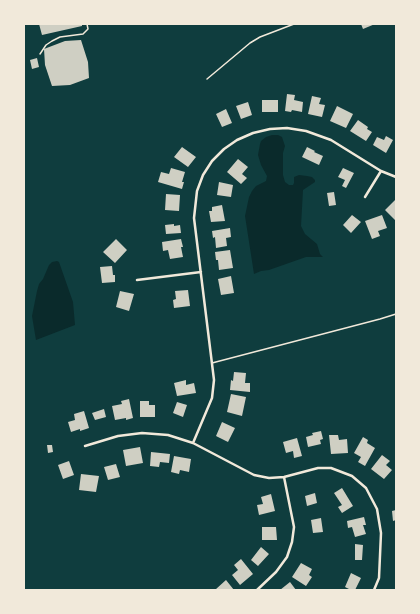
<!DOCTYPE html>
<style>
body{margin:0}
#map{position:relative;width:420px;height:614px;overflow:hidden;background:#0f3d3e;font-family:"IBM Plex Sans",sans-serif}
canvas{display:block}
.frame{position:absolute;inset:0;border:25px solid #f1e9da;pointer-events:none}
</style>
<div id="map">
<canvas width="420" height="614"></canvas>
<div class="frame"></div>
</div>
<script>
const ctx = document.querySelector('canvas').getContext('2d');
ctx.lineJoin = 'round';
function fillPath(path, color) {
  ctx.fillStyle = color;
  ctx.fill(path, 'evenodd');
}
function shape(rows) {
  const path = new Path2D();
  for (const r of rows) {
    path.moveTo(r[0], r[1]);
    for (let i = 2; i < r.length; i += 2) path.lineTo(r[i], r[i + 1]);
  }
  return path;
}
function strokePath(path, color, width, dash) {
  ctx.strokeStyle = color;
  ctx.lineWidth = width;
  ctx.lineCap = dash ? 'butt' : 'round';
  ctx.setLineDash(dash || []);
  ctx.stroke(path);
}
const water = shape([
 [272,135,278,135,282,137,285,146,283,153,283,175,285,182,289,185,293,185,294,183,294,177,299,175,307,176,312,177,315,180,315,182,303,190,301,226,305,234,317,244,320,254,323,257,306,257,269,270,261,271,254,274,245,216,249,197,252,191,256,186,266,181,267,176,261,165,258,155,260,144,261,141,266,137],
 [57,261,59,262,73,302,75,325,36,340,32,316,37,291,39,284,43,279,49,265,52,262]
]);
const building = shape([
 [39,24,82,24,82,26,42,35],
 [361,24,375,24,363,29],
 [81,40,88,62,89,78,70,85,52,86,45,65,44,49,65,41],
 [37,58,39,67,32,69,30,60],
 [287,94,295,95,294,100,303,102,302,112,292,110,291,112,285,111],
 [312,96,321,98,319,104,325,105,322,117,308,114],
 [262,100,278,100,278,112,262,112],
 [248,102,252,115,241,119,236,106],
 [337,106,353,114,346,128,330,121],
 [226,109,232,123,222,127,216,114],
 [358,120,368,127,367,129,372,132,366,141,350,131],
 [386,136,393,140,386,153,373,145,377,137,384,140],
 [182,147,196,157,188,167,174,157],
 [307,147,315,151,314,152,323,156,319,165,302,157],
 [238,159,248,167,242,174,247,178,241,184,227,172],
 [171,168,185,172,182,182,184,182,182,189,158,182,161,172,169,174],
 [343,168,354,173,346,188,342,186,345,180,338,177],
 [219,182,233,185,231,197,217,195],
 [334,192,336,205,329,206,327,193],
 [166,194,180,195,179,211,165,210],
 [396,199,396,218,395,220,385,210],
 [222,205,225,221,211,222,209,211,212,211,212,207],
 [352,215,361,222,351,233,343,225],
 [382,215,387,228,378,231,380,236,372,239,365,221],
 [174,224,174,226,180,225,181,233,166,234,165,225],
 [230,228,231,237,226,238,227,246,216,248,215,237,213,238,212,231],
 [116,239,127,250,115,263,103,252],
 [181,239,183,247,181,247,183,257,170,259,168,250,163,251,162,242],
 [230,250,233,268,219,270,218,260,216,260,215,252],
 [112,266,113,275,115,275,115,282,102,283,100,267],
 [231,276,234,293,221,295,218,279],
 [188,290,190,306,174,308,173,300,176,299,175,291],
 [120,291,134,294,129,311,116,307],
 [234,372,246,373,245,383,250,383,250,392,230,390,231,380,233,381],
 [186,380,186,385,194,383,196,393,177,396,174,383],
 [231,394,246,397,242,416,227,412],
 [129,399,133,418,126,420,126,418,115,420,112,406,122,404,121,401],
 [140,401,149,401,149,405,155,405,155,417,140,417],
 [177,402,187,405,183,417,173,413],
 [104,409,106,417,95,420,92,413],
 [84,411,89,428,80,431,80,429,71,432,68,422,75,420,74,414],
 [222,422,235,428,228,442,216,436],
 [321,431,323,439,320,440,321,444,308,447,306,437,313,435,312,433],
 [329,435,338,435,339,440,347,439,348,453,331,454],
 [363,437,368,440,367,443,375,448,365,466,358,462,361,457,354,453],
 [297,438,302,456,294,458,293,451,286,453,283,442],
 [47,445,52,445,53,452,48,453],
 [140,447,143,463,126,466,123,450],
 [151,452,170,454,169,463,160,462,159,467,150,466],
 [382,455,390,461,386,465,392,470,384,479,371,469],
 [174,456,191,459,189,472,180,470,179,474,171,472],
 [69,461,74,475,63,479,58,465],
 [116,464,120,477,108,480,104,467],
 [81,474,99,476,96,492,79,490],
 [342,488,353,506,342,513,338,507,342,505,334,493],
 [315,493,317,503,307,506,305,496],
 [271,494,275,511,259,515,257,505,263,504,261,497],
 [396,510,396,520,393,521,392,511],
 [364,517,366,525,363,525,366,534,355,537,352,527,348,528,347,521],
 [321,518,323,532,313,533,311,520],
 [262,527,276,527,277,540,262,540],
 [355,544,363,545,362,560,355,560],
 [261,547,269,554,258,566,251,560],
 [241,559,253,574,240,585,232,575,238,570,234,565],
 [301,563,312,569,309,575,312,577,306,586,292,577],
 [351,573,361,578,355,590,351,590,345,587],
 [226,580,234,590,217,590,216,589],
 [290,582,296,590,280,590]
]);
const service = shape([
 [40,54,46,45,52,41,60,37,83,34,88,29,87,24],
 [207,79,250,43,260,37,294,24],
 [212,363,380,319,396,314]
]);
const minor = shape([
 [365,197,381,171],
 [137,280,201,272],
 [193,443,212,398,214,380,194,218,197,191,203,175,212,161,224,149,237,140,253,133,270,129,287,128,306,131,331,140,381,171,396,177],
 [85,446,118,436,142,433,168,435,193,443,254,475,269,478,284,477,318,468,331,468,352,476,366,488,377,509,381,533,379,578,374,590],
 [257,590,276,572,287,557,292,542,294,527,284,477]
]);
fillPath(water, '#0a2a2b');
fillPath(building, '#cfcfc3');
strokePath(service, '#f1e9da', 1.5);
strokePath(minor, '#f1e9da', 2.5);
</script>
